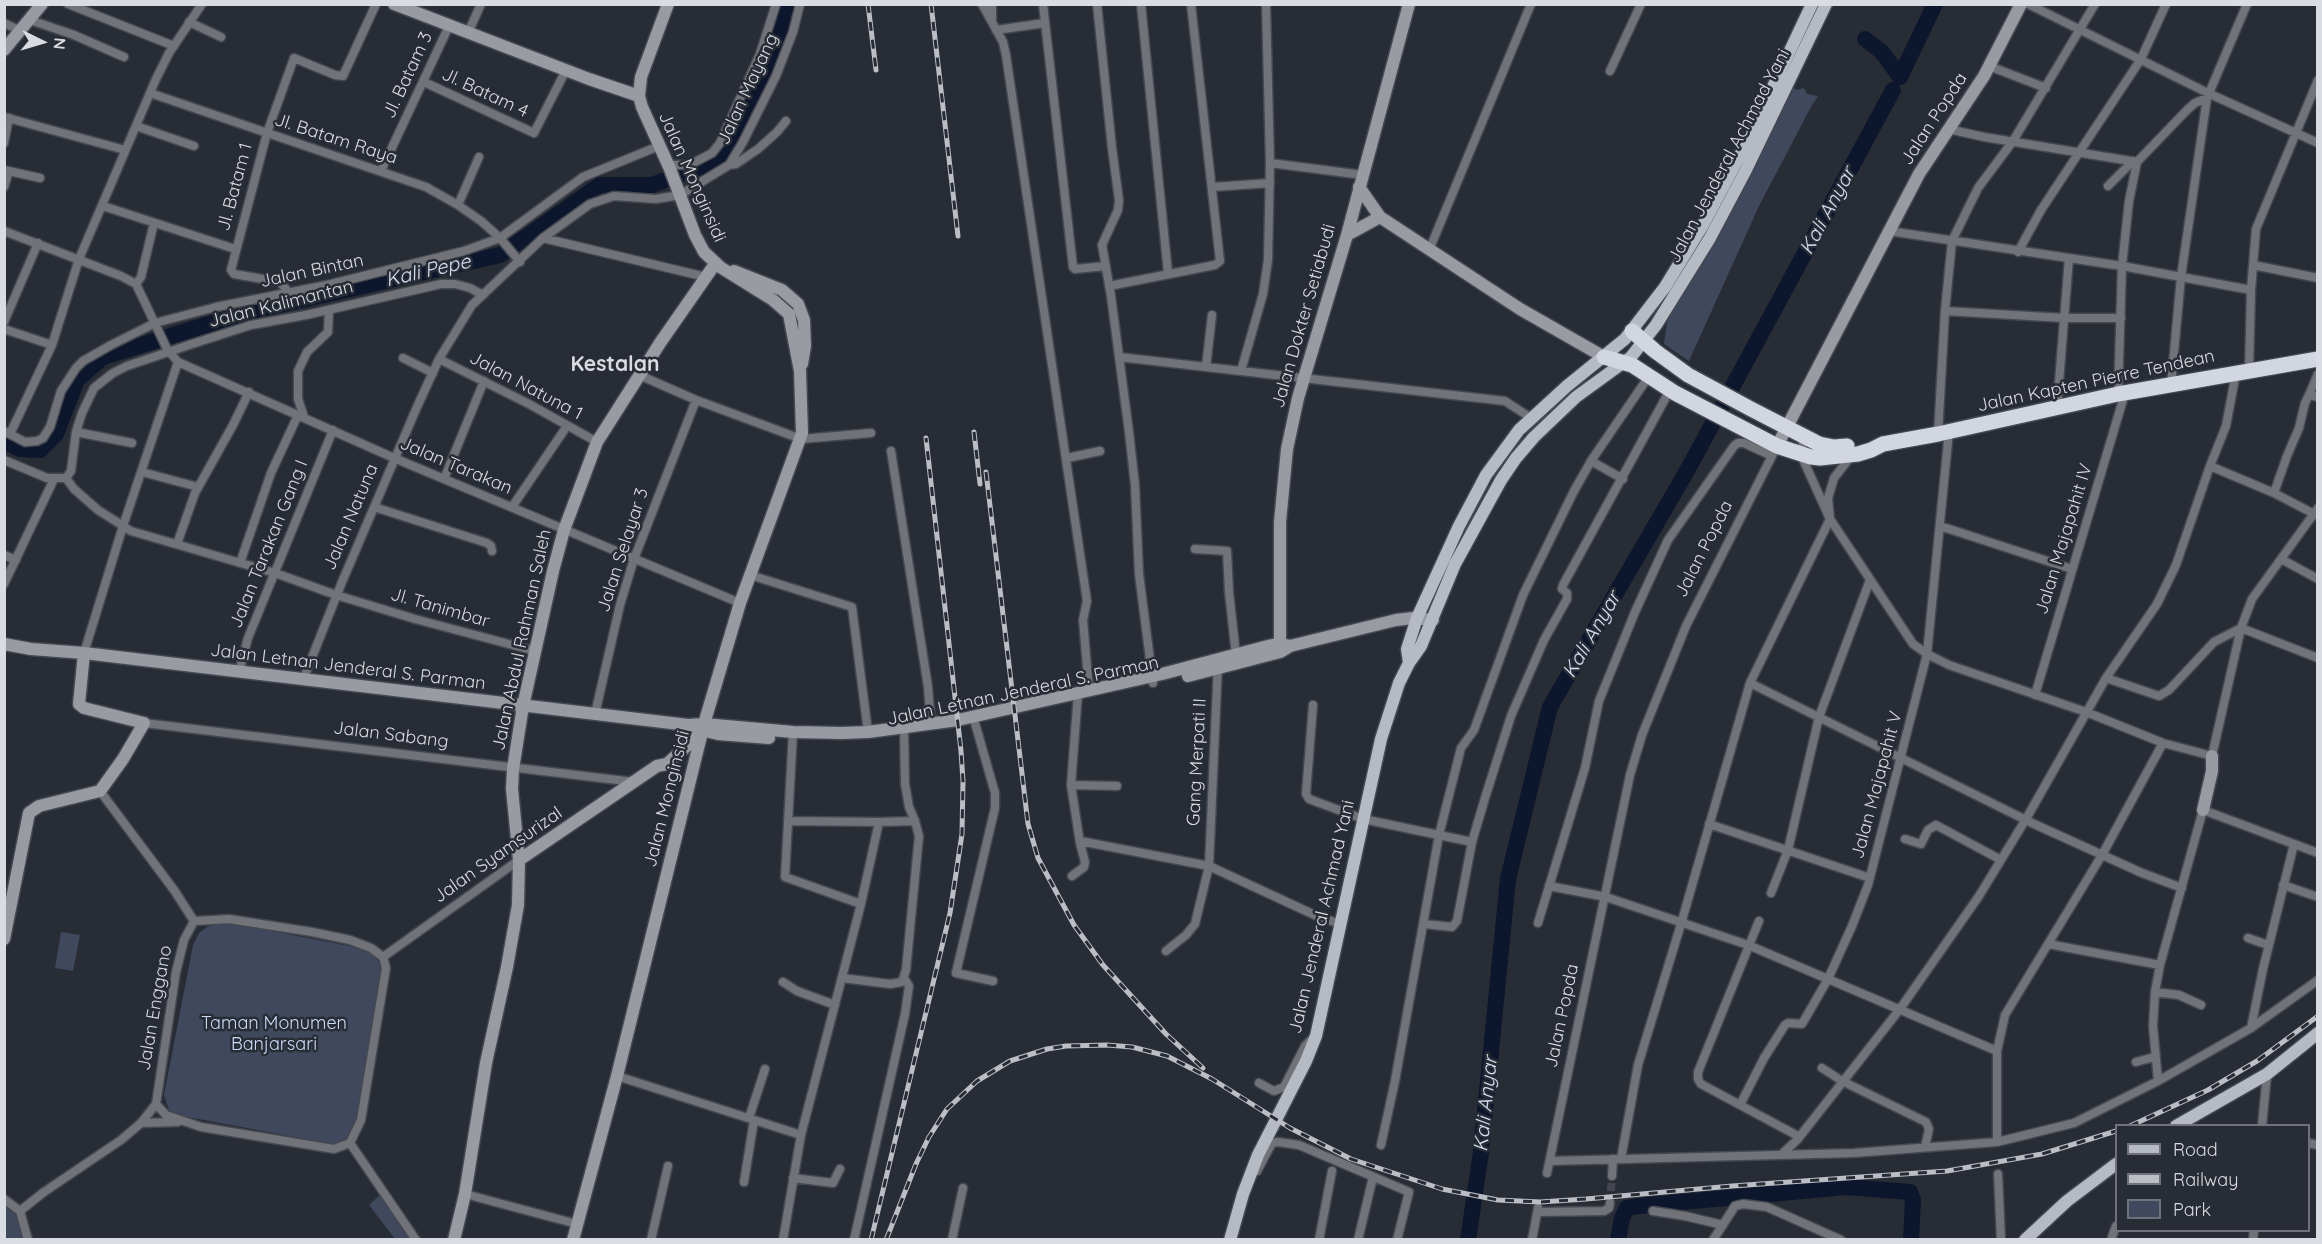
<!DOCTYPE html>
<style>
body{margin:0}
#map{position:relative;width:2322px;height:1244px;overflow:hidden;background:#282c35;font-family:Quicksand,sans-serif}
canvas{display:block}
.frame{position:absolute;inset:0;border:6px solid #d9dce2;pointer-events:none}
.legend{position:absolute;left:2115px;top:1124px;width:195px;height:108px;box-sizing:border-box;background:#282c35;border:2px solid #6f727a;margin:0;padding:8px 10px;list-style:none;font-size:18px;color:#d9dce2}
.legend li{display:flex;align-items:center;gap:12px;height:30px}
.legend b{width:30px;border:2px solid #6f727a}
.north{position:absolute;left:12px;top:12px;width:60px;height:60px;-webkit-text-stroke:4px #282c35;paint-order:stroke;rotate:95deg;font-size:16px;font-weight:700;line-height:24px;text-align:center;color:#d9dce2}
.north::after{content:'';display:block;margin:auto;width:21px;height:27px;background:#d9dce2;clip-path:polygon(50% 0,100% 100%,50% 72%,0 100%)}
</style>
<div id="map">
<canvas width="2322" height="1244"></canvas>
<div class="frame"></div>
<ul class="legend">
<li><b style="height:8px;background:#b6bac3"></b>Road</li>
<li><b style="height:8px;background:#bbbec4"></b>Railway</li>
<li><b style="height:16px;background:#3f485c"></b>Park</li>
</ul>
<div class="north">N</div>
</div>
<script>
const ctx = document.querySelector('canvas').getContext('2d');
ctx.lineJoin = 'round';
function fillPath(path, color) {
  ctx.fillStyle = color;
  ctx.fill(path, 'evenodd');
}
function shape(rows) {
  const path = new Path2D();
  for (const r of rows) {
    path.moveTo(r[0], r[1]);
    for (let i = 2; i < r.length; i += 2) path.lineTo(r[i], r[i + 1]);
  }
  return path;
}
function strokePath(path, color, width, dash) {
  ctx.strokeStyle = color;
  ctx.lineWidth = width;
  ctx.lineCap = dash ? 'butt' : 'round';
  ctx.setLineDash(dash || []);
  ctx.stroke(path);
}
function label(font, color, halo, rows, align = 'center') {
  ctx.font = font + ' Quicksand,sans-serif';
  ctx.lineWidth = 5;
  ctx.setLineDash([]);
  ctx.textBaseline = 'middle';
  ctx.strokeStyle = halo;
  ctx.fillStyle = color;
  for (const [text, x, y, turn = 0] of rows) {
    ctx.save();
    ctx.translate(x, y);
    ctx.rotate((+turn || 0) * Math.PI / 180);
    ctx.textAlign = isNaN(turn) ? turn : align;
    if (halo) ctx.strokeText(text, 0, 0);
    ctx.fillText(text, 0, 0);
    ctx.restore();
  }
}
const green = shape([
 [1792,85,1796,90,1804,88,1807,94,1818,96,1812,105,1759,206,1689,361,1664,344,1667,322],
 [218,923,230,923,370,950,376,955,381,969,355,1125,350,1135,343,1141,333,1144,177,1115,169,1110,164,1095,193,945,199,933,207,927],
 [61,932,80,935,73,971,55,968],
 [381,1194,404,1232,410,1239,395,1239,369,1205],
 [4,1202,18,1212,24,1239,5,1239]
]);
const river = shape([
 [1865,39,1882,52,1900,77,1935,4],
 [4,441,20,449,40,450,56,434,77,380,103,357,248,312,500,255,600,185,652,185,719,160,773,53,789,4],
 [1468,1240,1481,1152,1508,879,1550,707,1688,469,1893,90],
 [1618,1240,1622,1218,1627,1208,1639,1206,1846,1187,1910,1192,1913,1200,1911,1240]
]);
const streetTunnel = shape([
 [1610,1203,1612,1176]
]);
const street = shape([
 [68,4,174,46],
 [982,4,1003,42,1006,55,1087,601,1083,620,1089,690],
 [1043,4,1073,267,1075,269,1106,266],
 [1097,4,1112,148,1119,200,1118,210,1102,245,1111,296,1129,432,1135,485,1139,574,1153,683],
 [1141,4,1168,273],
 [2028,4,2210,94,2318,143],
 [30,20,74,35,124,57],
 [992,21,992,4],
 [189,22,221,37],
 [4,23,21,31],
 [996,30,1045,23],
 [468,33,481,4],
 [1989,66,2046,88],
 [1610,71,1641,4],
 [424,82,534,133,566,70],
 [150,93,426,187,458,205,481,221,500,238,520,262],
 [4,117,125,150],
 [136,126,194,146],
 [1948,129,1984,137,2137,162],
 [4,143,9,118],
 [1270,163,1363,175],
 [668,165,687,165,695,162,712,153,720,143,760,54,776,4],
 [729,165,736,164,758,149,777,132,786,121],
 [4,170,40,178],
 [381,171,449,26],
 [2108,186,2133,161],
 [4,187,9,171],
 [1213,187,1270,183],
 [458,205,479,157],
 [103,206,235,249],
 [4,231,121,276,136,284,167,349,178,362,394,458,740,603],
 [1889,231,2122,266,2251,290],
 [543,238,706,277],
 [1430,248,1531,4],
 [2018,252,2041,210,2141,59,2166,4],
 [2253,265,2318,278],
 [136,284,141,277,154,223],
 [1109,286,1215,265,1220,261,1191,4],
 [290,294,280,282,234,274,231,270,267,133,294,58,335,75,343,76,376,4],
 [1945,311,2064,318,2121,318],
 [4,322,38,243],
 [4,329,52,345],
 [1119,357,1241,371,1263,294,1268,260,1270,163,1266,4],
 [403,358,433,373],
 [439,359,529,404,597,442],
 [1206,367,1212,315],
 [2249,370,2251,290,2256,229,2318,80],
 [1241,371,1505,401,1531,418],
 [2318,374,2309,395,2318,397],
 [639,375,696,400,801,439,871,433],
 [2171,385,2181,277,2207,98,2247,4],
 [2118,394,2122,266,2129,201,2137,162,2187,110,2195,103,2207,98],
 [2057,407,2069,258],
 [304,417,298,399,298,371,307,352,328,332,329,310],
 [4,431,25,442,37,441,43,438,50,427,61,391,76,368,83,361,111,345,155,323,216,307,327,285,464,251,500,238,583,177,659,146],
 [76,432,132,443],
 [10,434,52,345,79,259,156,79,169,53,202,4],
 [1938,434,1945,311,1952,241,1978,188,2013,141,2095,4],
 [1804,436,1801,455,1830,519,1913,644,1927,654,1949,665,2086,712,2163,743,2212,756,2241,628,2252,599,2318,508],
 [891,451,928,687,931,724],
 [1067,458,1100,451],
 [4,460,47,478,66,478,71,471,76,432,82,413,94,388,113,373,127,366,192,344,251,325,306,315,441,284,455,284,470,288,483,295],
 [1591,461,1623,479],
 [2210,466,2274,493,2318,516],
 [142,472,198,487],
 [66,478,74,489,98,510,131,531,275,573,336,595,415,619,535,651],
 [444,479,484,381],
 [2274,493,2287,456,2299,428,2305,403,2309,395],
 [374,507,487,543,491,546,492,551],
 [512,507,567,426],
 [1940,526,2072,569],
 [177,544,195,493,233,425,249,392],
 [1195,549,1227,551,1229,592,1236,655],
 [4,555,16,560],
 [2281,559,2318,579],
 [240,563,271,473,298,415],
 [750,575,852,607,868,732],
 [4,584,54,479],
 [84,653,123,526,178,362],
 [239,672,248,638,333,430],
 [2106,678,2159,696,2169,690,2214,642,2241,628,2318,658],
 [303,680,342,582,417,407,439,359,472,305,543,238,590,204,614,196,656,199,680,195,729,165,743,142,776,76,793,32,800,4],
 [1750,683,2034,824,2142,873,2182,888],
 [2035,695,2125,393],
 [1313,705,1306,794,1309,799,1363,819,1472,842],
 [595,714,620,605,634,559,696,400],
 [144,723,634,782],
 [975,723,995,793,995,808,956,973,993,981],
 [793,732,785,877,861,904],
 [1071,785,1117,786],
 [100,791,174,890,194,921],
 [790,821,879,822],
 [1709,824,1870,878],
 [1905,839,1921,844,1928,830,1936,825,2001,860],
 [1080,841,1209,866,1319,917,1341,924],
 [1072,876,1084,867,1085,862,1080,843,1071,785,1078,693],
 [2283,885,2315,896],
 [1549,886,1606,897,1748,945,1997,1051],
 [1771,893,1788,850,1819,717,1870,580],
 [194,921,229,919,312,932,350,940,371,948,383,957],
 [1759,921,1698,1072,1698,1079,1701,1084,1798,1136],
 [1538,923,1585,768,1599,701,1635,612,1668,540,1734,446,1738,443,1744,443,1772,456],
 [1424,924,1452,927,1457,921,1472,842,1485,798,1511,716,1544,640,1567,599,1567,593,1562,589,1563,585,1670,390],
 [2248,938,2268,945],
 [2048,944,2160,965],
 [1166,951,1186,935,1195,924,1209,866,1218,664],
 [383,957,519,860],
 [842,978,890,984,902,982,906,970,919,836,915,821],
 [783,982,797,991,835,1005],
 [2155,992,2179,995,2201,1005],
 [2251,1028,2263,969,2294,844],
 [2136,1062,2154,1057],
 [1822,1068,1842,1081,1926,1122,1929,1129,1925,1147],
 [617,1076,801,1135,861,904,879,822,915,821,909,807,905,784,904,728],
 [2158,1081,2153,1026,2155,992,2160,965,2203,810,2318,853],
 [1259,1083,1274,1091,1284,1087,1305,1046,1313,1038],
 [156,1104,166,1115,201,1127,334,1149,350,1143],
 [1740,1105,1764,1058,1785,1025,1788,1023,1802,1024,1828,979,1852,926,1868,885,1927,654,1949,431],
 [749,1118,765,1069],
 [141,1123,178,1122],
 [2262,1126,2267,1074],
 [1997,1142,1997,1051,2005,1015,2102,855,2163,743],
 [350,1143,361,1120,386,968,383,957],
 [350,1143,416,1240],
 [2308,1143,2318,1145],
 [1381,1145,1395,1081,1439,835,1461,748,1474,730,1523,595,1574,491,1591,461,1649,376],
 [1783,1153,1797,1140,1900,1009,1979,896,2026,819,2106,678,2157,604,2176,565,2210,466,2226,426,2236,373],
 [1621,1159,1638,1065,1681,924,1750,683,1830,519,1828,498,1834,478,1852,455],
 [1550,1161,1854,1153,1997,1142,2074,1123,2158,1081,2251,1028,2318,980],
 [1257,1171,1272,1143,1278,1142,1299,1145,1409,1192,1397,1240],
 [1547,1173,1630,775,1642,735,1686,626,1777,446],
 [1998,1174,2001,1240],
 [1612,1176,1613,1159],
 [793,1178,833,1183,840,1169],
 [744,1182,754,1120],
 [465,1194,577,1224],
 [4,1199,20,1211,28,1240],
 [20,1211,44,1192,121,1140,141,1123,156,1104,176,972,184,940,194,921],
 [1653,1211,1685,1216,1723,1225],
 [1538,1212,1604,1211,1609,1208,1610,1203],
 [651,1240,668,1166],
 [783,1240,801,1135],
 [854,1240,905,1014,909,986,904,978],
 [952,1240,963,1188],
 [1319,1240,1332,1171],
 [1358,1240,1373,1177],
 [1532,1240,1538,1208],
 [1713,1240,1735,1206,1743,1204,1767,1207,1841,1240],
 [2111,1240,2116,1226],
 [2253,1240,2254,1230]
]);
const secondary = shape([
 [394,4,589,79,639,96],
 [4,50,42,4],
 [1359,187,1380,217,1520,309,1604,357],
 [1347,235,1380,217],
 [734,271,782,290,798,304,804,320,805,346,802,364],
 [1777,446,1919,174,1984,76,2021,4],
 [4,644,31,649,84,653,688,725,704,724,793,732,842,733,868,732,958,720,1162,674,1268,646,1279,644,1290,646],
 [1280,652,1280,522,1287,449,1298,398,1347,235,1409,4],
 [1188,676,1280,652,1290,646,1396,620,1413,618,1433,620],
 [697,729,718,734,769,738],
 [2203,810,2212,771,2212,756],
 [519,860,657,766,667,764,702,732],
 [4,939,29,813,39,806,100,791,123,759,144,723,84,708,79,704,84,653],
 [454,1240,465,1194,486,1063,507,967,518,905,519,860,512,789,513,769,523,706,553,571,564,530,597,442,660,343,715,264],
 [573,1240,617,1076,704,724,740,603,802,433,800,371,789,314,773,300,720,267,704,252,695,235,670,169,642,107,639,96,641,77,668,4]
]);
const primary = shape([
 [1409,663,1407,649,1417,618,1459,526,1486,475,1519,430,1567,386,1625,339,1665,287,1703,225,1746,144,1812,4],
 [2176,1126,2267,1074,2318,1033],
 [1230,1240,1243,1194,1258,1155,1306,1061,1316,1036,1381,739,1399,683,1409,663,1421,646,1455,564,1501,480,1516,458,1534,437,1576,397,1631,357,1656,325,1710,238,1746,170,1826,4],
 [2025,1240,2067,1201,2116,1164]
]);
const highway = shape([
 [1632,331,1655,351,1688,375,1751,409,1819,444,1834,447,1847,446],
 [1604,357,1632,365,1675,393,1777,446,1811,457,1820,458,1858,454,1871,450,1883,444,1938,434,2118,394,2318,359]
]);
const rail = shape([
 [868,4,876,70],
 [931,4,958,236],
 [974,432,980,484],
 [986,472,1028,824,1038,858,1074,925,1103,965,1166,1034,1203,1068],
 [2130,1126,2208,1090,2257,1061,2318,1016],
 [871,1240,950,913,962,834,963,781,961,751,926,438],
 [886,1240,916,1164,929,1137,947,1109,977,1081,1010,1061,1047,1049,1066,1046,1107,1045,1132,1047,1167,1056,1212,1079,1290,1128,1351,1159,1442,1189,1498,1200,1540,1202,1586,1199,1732,1186,1947,1171,2042,1154,2116,1131]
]);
const streetNames = [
 ["Jl. Batam 3",408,75,-65],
 ["Jalan Mayang",748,89,-65],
 ["Jl. Batam 4",485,93,25],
 ["Jalan Popda",1934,119,-57],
 ["Jl. Batam Raya",336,139,18],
 ["Jalan Jenderal Achmad Yani",1729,156,-62],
 ["Jalan Monginsidi",692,177,66],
 ["Jl. Batam 1",235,187,-75],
 ["Jalan Bintan",312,271,-12],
 ["Jalan Kalimantan",281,304,-14],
 ["Jalan Dokter Setiabudi",1304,316,-74],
 ["Jalan Kapten Pierre Tendean",2096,381,-12],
 ["Jalan Natuna 1",526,386,28],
 ["Jalan Tarakan",456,466,23],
 ["Jalan Natuna",351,517,-67],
 ["Jalan Majapahit IV",2064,539,-73],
 ["Jalan Tarakan Gang I",269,544,-68],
 ["Jalan Popda",1704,549,-63],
 ["Jalan Selayar 3",623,550,-72],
 ["Jl. Tanimbar",440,608,16],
 ["Jalan Abdul Rahman Saleh",522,640,-78],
 ["Jalan Letnan Jenderal S. Parman",348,667,7],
 ["Jalan Letnan Jenderal S. Parman",1023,691,-12],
 ["Jalan Sabang",391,735,7],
 ["Gang Merpati II",1197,762,-87],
 ["Jalan Majapahit V",1877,785,-75],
 ["Jalan Monginsidi",667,799,-76],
 ["Jalan Syamsurizal",498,855,-35],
 ["Jalan Jenderal Achmad Yani",1322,917,-77],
 ["Jalan Enggano",155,1008,-80],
 ["Jalan Popda",1562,1016,-78]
];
const parkNames = [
 ["Taman Monumen",274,1024],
 ["Banjarsari",274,1045]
];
const waterNames = [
 ["Kali Anyar",1828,211,-62],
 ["Kali Pepe",428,271,-13],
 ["Kali Anyar",1592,635,-60],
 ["Kali Anyar",1486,1104,-84]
];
const quarterNames = [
 ["Kestalan",615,365]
];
fillPath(green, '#3f485c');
strokePath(river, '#0c162c', 16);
strokePath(streetTunnel, '#43464f', 8, [8, 4]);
strokePath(street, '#444851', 11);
strokePath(secondary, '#444851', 15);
strokePath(primary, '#444851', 15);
strokePath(highway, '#444851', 18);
strokePath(street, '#717378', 8);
strokePath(secondary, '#989ba2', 12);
strokePath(primary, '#b6bac3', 12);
strokePath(highway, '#d1d6e1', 15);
strokePath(rail, '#bbbec4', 5);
strokePath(rail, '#282c35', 3, [9]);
label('18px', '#d9dce2', '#282c35', streetNames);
label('18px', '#cbdaf9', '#282c35', parkNames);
label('italic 20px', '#d6e0f5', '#282c35', waterNames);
label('bold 21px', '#d9dce2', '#282c35', quarterNames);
</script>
